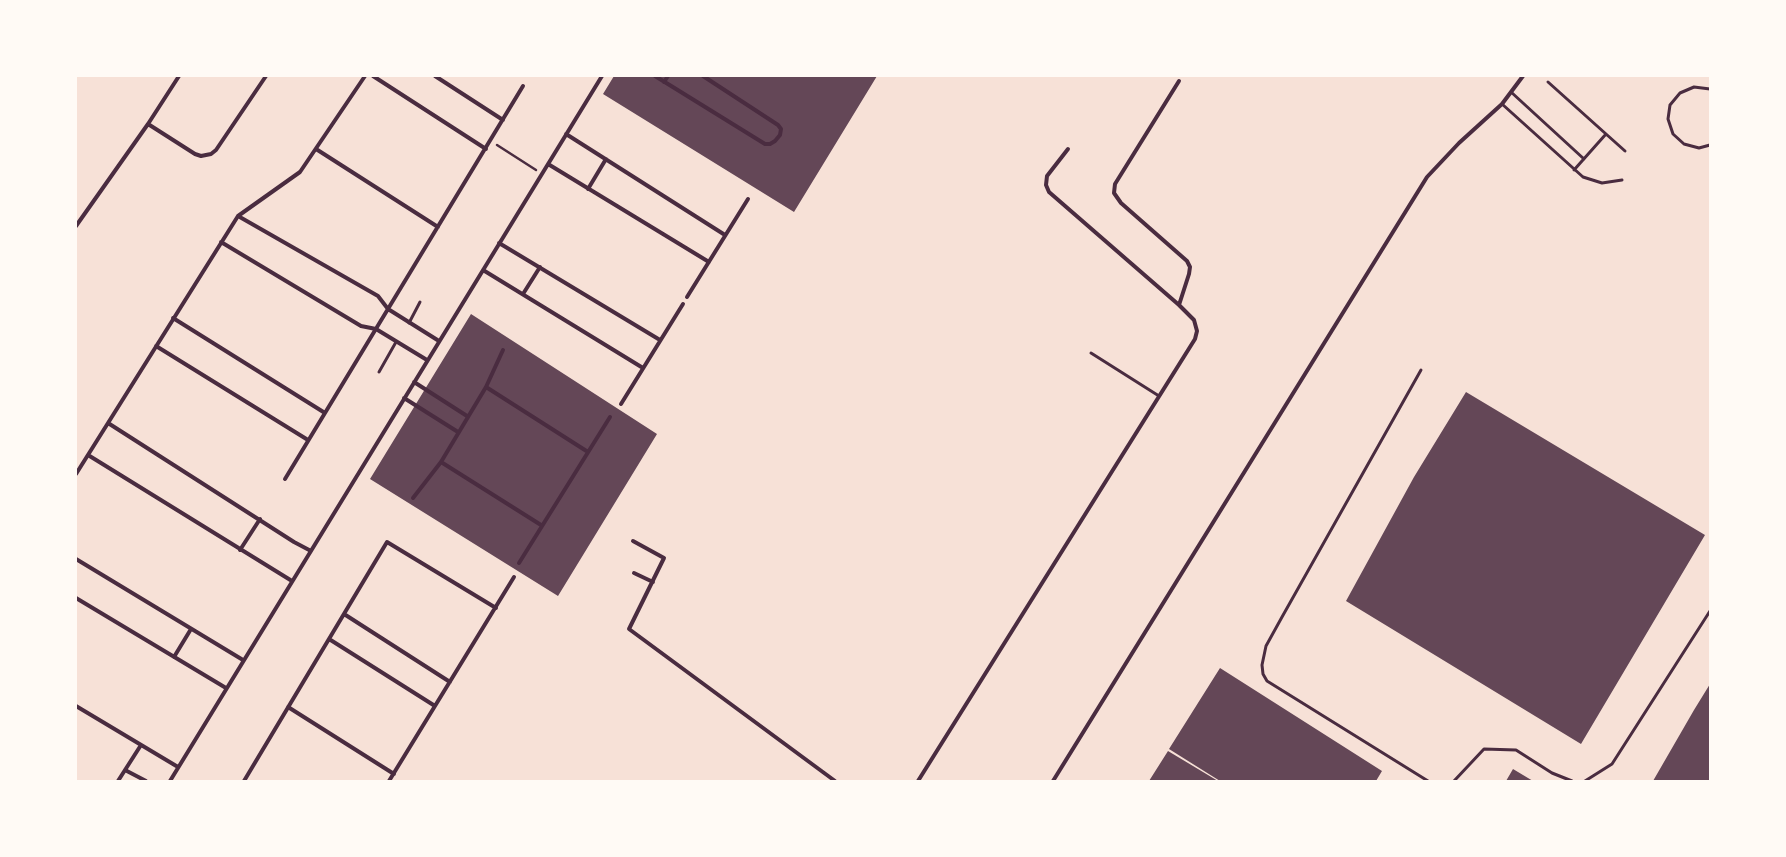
<!DOCTYPE html>
<style>
body{margin:0}
#map{position:relative;width:1786px;height:857px;overflow:hidden;background:#f7e1d7;font-family:"Alegreya Sans",sans-serif}
canvas{display:block}
.frame{position:absolute;inset:0;border:77px solid #fffaf5;pointer-events:none}
</style>
<div id="map">
<canvas width="1786" height="857"></canvas>
<div class="frame"></div>
</div>
<script>
const ctx = document.querySelector('canvas').getContext('2d');
ctx.lineJoin = 'round';
function fillPath(path, color) {
  ctx.fillStyle = color;
  ctx.fill(path, 'evenodd');
}
function shape(rows) {
  const path = new Path2D();
  for (const r of rows) {
    path.moveTo(r[0], r[1]);
    for (let i = 2; i < r.length; i += 2) path.lineTo(r[i], r[i + 1]);
  }
  return path;
}
function strokePath(path, color, width, dash) {
  ctx.strokeStyle = color;
  ctx.lineWidth = width;
  ctx.lineCap = dash ? 'butt' : 'round';
  ctx.setLineDash(dash || []);
  ctx.stroke(path);
}
const building = shape([
 [614,76,877,76,794,212,603,94],
 [471,314,657,434,558,596,370,479],
 [1466,392,1705,535,1581,744,1346,601,1414,477],
 [1220,668,1382,771,1376,781,1220,781,1169,749],
 [1710,684,1710,781,1653,781,1694,710],
 [1168,751,1218,781,1149,781],
 [1513,769,1533,781,1506,781]
]);
const path = shape([
 [497,145,536,170]
]);
const service = shape([
 [1548,82,1606,134],
 [1710,89,1694,87,1680,93,1670,105,1668,119,1673,134,1684,144,1699,148,1710,145],
 [1511,92,1584,159],
 [1502,104,1583,177,1602,183,1622,180],
 [1574,170,1606,134,1625,151],
 [409,323,420,302],
 [1091,353,1159,396],
 [1421,370,1282,617,1266,646,1262,665,1263,674,1267,681,1428,781],
 [379,372,396,342],
 [1454,781,1484,749,1516,750,1552,773,1572,781],
 [1585,781,1612,764,1710,611]
]);
const minor = shape([
 [373,76,486,149],
 [435,76,503,120],
 [655,76,765,144,770,144,775,141,780,135,781,129,778,125,703,76],
 [664,82,668,76],
 [148,124,195,154,201,156,211,154,216,150,266,76],
 [566,134,725,235],
 [316,149,438,227],
 [548,164,709,262],
 [588,189,606,159],
 [238,216,378,296,388,309,439,341],
 [76,226,148,124,179,76],
 [221,242,361,326,376,329,427,360],
 [499,243,660,340],
 [483,270,643,368],
 [523,294,540,267],
 [687,297,748,199],
 [1179,305,1189,274,1190,267,1187,261,1121,203,1114,193,1115,184,1179,81],
 [173,318,325,413],
 [156,346,308,440],
 [414,382,467,416],
 [486,387,588,452],
 [404,398,458,432],
 [621,404,683,304],
 [108,423,294,542,311,551],
 [88,455,292,581],
 [441,462,541,525],
 [76,474,238,216,300,172,365,76],
 [285,479,523,86],
 [413,498,441,462,486,387,503,350],
 [633,541,664,558,629,629,835,781],
 [240,550,260,519],
 [76,559,243,660],
 [519,563,610,417],
 [634,573,653,582],
 [76,598,226,688],
 [344,614,450,682],
 [329,639,435,706],
 [174,657,191,629],
 [76,706,178,767],
 [288,707,394,774],
 [125,770,146,781],
 [118,781,141,745],
 [170,781,602,76],
 [244,781,387,542,496,608],
 [389,781,514,577],
 [918,781,1195,339,1197,331,1194,320,1179,305,1049,192,1046,185,1047,176,1068,149],
 [1053,781,1427,177,1459,143,1502,104,1523,76]
]);
fillPath(building, '#644757');
strokePath(path, '#4a2c40', 2.5);
strokePath(service, '#4a2c40', 3);
strokePath(minor, '#4a2c40', 4);
</script>
